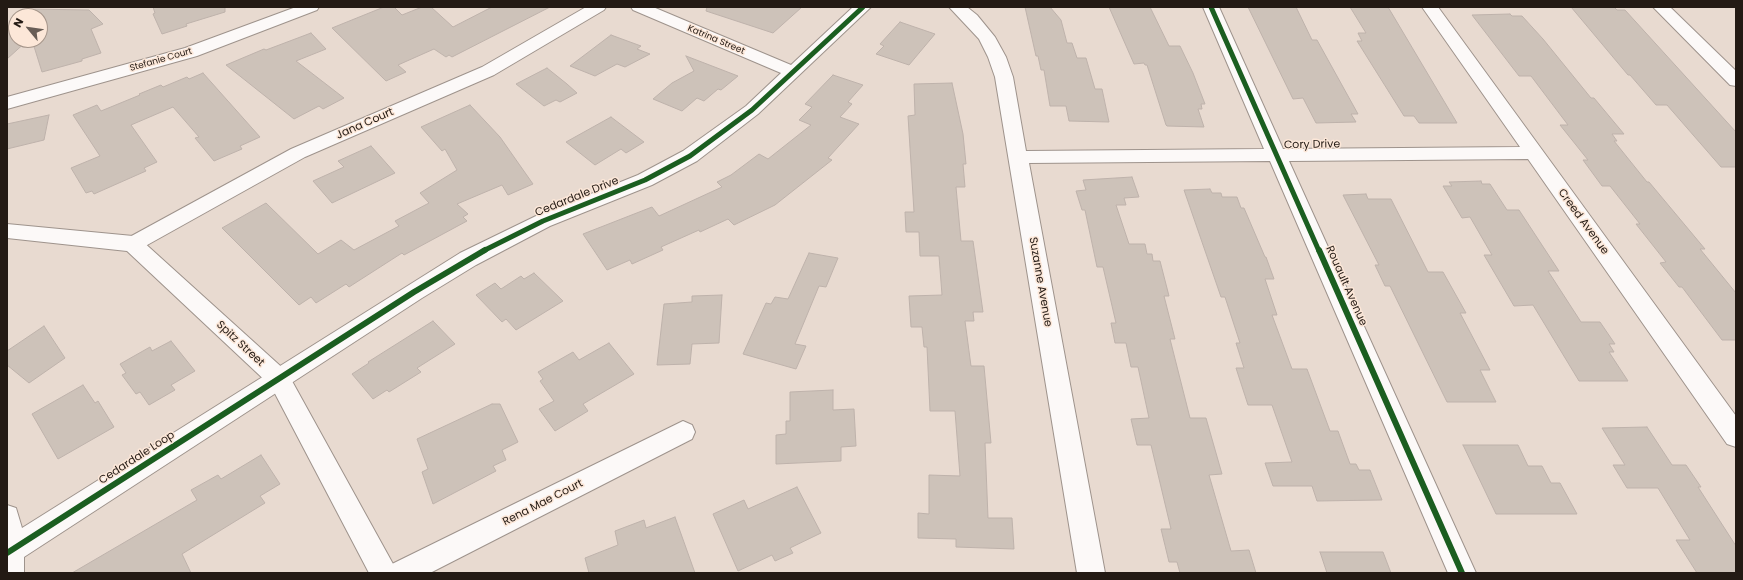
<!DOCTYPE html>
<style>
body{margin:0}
#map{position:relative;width:1743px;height:580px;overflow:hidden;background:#e8dad0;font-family:Poppins,sans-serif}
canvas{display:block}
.frame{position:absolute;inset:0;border:8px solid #231a14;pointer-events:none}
.north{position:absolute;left:8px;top:8px;width:40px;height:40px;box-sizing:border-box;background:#fce7d8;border:1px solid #a5958a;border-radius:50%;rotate:299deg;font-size:11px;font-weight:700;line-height:16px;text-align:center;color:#231a14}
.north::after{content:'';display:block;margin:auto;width:14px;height:18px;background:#685d56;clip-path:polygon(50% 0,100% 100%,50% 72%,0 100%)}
</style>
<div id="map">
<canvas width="1743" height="580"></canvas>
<div class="frame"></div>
<div class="north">N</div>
</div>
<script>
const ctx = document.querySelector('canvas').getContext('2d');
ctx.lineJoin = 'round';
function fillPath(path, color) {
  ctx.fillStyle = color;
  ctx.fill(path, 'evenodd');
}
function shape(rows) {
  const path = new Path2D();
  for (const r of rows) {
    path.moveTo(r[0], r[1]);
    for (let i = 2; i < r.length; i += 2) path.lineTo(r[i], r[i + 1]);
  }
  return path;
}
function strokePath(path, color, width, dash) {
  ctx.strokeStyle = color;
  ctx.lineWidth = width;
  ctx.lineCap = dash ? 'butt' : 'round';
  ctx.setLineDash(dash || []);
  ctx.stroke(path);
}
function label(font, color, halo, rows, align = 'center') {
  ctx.font = font + ' Poppins,sans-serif';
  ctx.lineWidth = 3;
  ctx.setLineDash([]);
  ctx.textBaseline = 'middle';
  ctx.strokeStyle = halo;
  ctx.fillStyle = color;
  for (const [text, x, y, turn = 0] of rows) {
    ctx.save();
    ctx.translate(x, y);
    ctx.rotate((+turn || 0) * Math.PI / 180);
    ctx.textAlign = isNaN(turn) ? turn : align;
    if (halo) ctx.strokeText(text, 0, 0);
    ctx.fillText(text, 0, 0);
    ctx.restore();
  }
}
const building = shape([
 [153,7,225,7,225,12,186,24,187,26,162,34,153,14,155,13,153,7],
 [384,7,394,7,402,15,422,7,431,7,453,27,492,7,550,7,452,57,449,55,446,57,434,49,398,65,406,72,386,81,332,28,384,7],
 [707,7,802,7,773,33,706,11,707,7],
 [1025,7,1050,7,1061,20,1067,43,1072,43,1077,58,1086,58,1095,89,1102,89,1109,122,1069,121,1066,106,1050,106,1044,70,1041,70,1038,56,1036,56,1025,7],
 [1109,7,1150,7,1169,46,1180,46,1193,73,1205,104,1201,104,1202,109,1198,109,1204,127,1167,126,1166,125,1147,65,1145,65,1144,63,1134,64,1109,7],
 [1248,7,1296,7,1312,40,1317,40,1358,114,1351,114,1356,122,1316,123,1303,98,1293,99,1248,7],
 [1350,7,1388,7,1457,123,1419,123,1414,116,1404,116,1357,41,1362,41,1358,33,1366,33,1350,7],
 [1571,7,1614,7,1617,10,1625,10,1736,132,1736,167,1721,167,1667,105,1656,105,1630,75,1628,75,1571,7],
 [29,9,89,10,103,24,91,29,101,53,82,59,82,61,42,72,32,40,40,40,40,16,21,16,29,9],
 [1510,14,1512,16,1522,16,1543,39,1591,98,1594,98,1624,134,1612,134,1617,141,1614,141,1647,182,1649,182,1705,249,1700,249,1736,293,1736,340,1722,340,1682,287,1679,287,1660,263,1666,262,1636,224,1640,224,1610,186,1602,186,1583,160,1588,160,1560,125,1568,125,1531,76,1519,76,1472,15,1510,14],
 [16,21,16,40,28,40,7,59,7,29,16,21],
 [900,22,935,34,909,65,876,54,884,46,880,44,900,22],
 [311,33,326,49,296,61,344,98,323,109,319,106,294,119,226,65,264,49,266,50,311,33],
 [611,35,641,46,637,49,650,54,625,67,617,64,595,76,570,66,611,35],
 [686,56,738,76,721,90,718,89,704,101,697,98,682,111,653,99,672,83,694,71,686,56],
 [547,68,567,84,577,93,560,102,556,100,544,106,516,84,547,68],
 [203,73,260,137,240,146,242,149,214,161,195,138,199,137,173,107,131,125,157,162,144,168,146,171,94,194,92,191,86,193,71,168,100,156,73,115,97,105,101,111,140,95,139,94,161,85,163,87,187,77,189,79,203,73],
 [833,75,863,85,848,102,852,104,840,117,859,124,828,158,832,160,775,205,734,225,728,219,700,232,699,230,661,247,663,250,632,264,630,260,607,270,583,234,652,207,659,216,722,187,717,182,731,175,759,154,768,159,811,125,799,120,812,107,805,104,833,75],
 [952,83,963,134,966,164,963,164,965,187,956,187,961,241,973,241,983,312,973,312,974,321,965,321,971,366,984,366,991,443,985,443,988,518,1012,518,1014,549,956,547,956,539,918,538,918,513,929,514,929,475,960,476,955,411,930,411,927,347,924,347,922,327,911,327,909,296,942,295,939,256,920,256,919,232,906,232,905,212,914,212,908,116,915,115,914,84,952,83],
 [470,105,500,137,533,184,508,195,502,185,457,204,468,214,463,217,467,221,404,255,402,253,349,287,346,284,316,303,311,297,299,305,222,228,266,203,318,254,341,240,354,250,399,226,395,221,429,203,420,193,457,170,445,149,442,151,421,127,470,105],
 [49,115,44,140,7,149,7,124,49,115],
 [611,117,644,142,626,153,621,149,595,165,566,142,611,117],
 [371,146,395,173,332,203,313,181,344,167,338,161,371,146],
 [1132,177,1139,197,1124,198,1126,205,1116,205,1129,244,1145,244,1147,254,1152,254,1153,261,1160,261,1169,296,1164,296,1175,339,1170,339,1190,418,1206,418,1222,474,1209,475,1231,551,1249,550,1256,573,1180,573,1177,562,1169,562,1161,529,1171,529,1151,445,1137,445,1131,419,1149,418,1138,367,1131,367,1126,343,1115,343,1111,323,1116,323,1103,267,1097,267,1085,210,1082,210,1076,191,1086,190,1083,180,1132,177],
 [1481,181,1482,184,1490,184,1507,210,1519,210,1559,271,1548,271,1581,322,1600,322,1615,344,1609,344,1614,352,1609,352,1628,381,1579,381,1533,305,1514,306,1484,255,1492,255,1470,217,1462,218,1443,186,1452,186,1449,182,1481,181],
 [1210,189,1212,193,1221,193,1222,197,1237,197,1241,208,1244,208,1265,257,1266,257,1274,279,1265,279,1277,315,1272,315,1292,369,1307,369,1330,431,1338,431,1350,464,1356,464,1359,470,1370,470,1382,500,1317,501,1312,486,1273,486,1265,463,1292,462,1272,405,1248,405,1236,368,1244,368,1236,343,1240,343,1225,297,1221,297,1184,190,1210,189],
 [1366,194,1368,199,1391,199,1428,272,1443,272,1466,313,1460,313,1490,370,1480,370,1496,402,1447,402,1390,286,1385,286,1375,265,1379,265,1343,195,1366,194],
 [809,253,838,258,826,287,819,286,795,344,806,346,796,369,743,354,766,303,771,304,775,297,788,299,809,253],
 [534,273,563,301,516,330,506,319,502,322,476,295,495,283,501,289,521,276,524,279,534,273],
 [722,295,719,343,692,344,690,364,657,365,664,304,692,302,692,296,722,295],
 [433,321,455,344,417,368,421,372,389,392,387,390,373,399,352,374,369,363,368,362,433,321],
 [44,326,65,358,29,383,7,365,7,351,44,326],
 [171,341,195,371,171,385,175,390,149,405,140,392,136,394,122,375,126,373,120,364,150,347,152,351,171,341],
 [609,343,634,374,583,404,588,411,555,431,539,409,554,401,540,381,543,379,538,372,573,352,579,360,609,343],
 [83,385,95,403,98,401,114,427,58,459,32,414,83,385],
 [833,390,833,410,854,409,856,446,841,447,841,461,776,464,776,435,786,434,786,421,790,421,790,392,833,390],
 [492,404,500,404,518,442,502,450,506,460,493,466,496,471,433,504,422,472,428,469,417,439,492,404],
 [1647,427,1672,465,1686,465,1701,487,1698,487,1736,546,1736,573,1697,573,1676,540,1690,540,1658,488,1627,488,1613,465,1625,465,1602,428,1647,427],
 [1463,445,1518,445,1528,466,1542,466,1551,483,1560,483,1577,514,1496,514,1463,445],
 [261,455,280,484,260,496,265,503,182,554,191,573,72,573,197,500,191,490,218,475,221,479,261,455],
 [797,487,821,533,790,548,793,553,775,561,772,555,738,571,713,514,744,500,748,509,797,487],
 [675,517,695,573,589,573,585,558,618,545,615,531,644,520,646,528,675,517],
 [1320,552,1383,552,1391,573,1327,573,1320,552]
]);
const street = shape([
 [296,7,319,7,317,10,197,56,7,109,7,97,185,48,296,7],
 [586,7,606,7,604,10,494,75,305,157,140,249,133,252,126,249,122,244,126,239,291,149,482,67,586,7],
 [631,7,653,7,791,65,853,7,871,7,758,114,697,161,652,185,550,226,476,265,422,298,24,557,24,573,7,573,7,505,16,508,22,528,460,253,536,216,638,175,683,151,746,106,781,73,633,10,631,7],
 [949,7,967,7,977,15,995,37,1006,57,1013,77,1026,151,1264,149,1203,7,1219,7,1283,149,1520,147,1422,7,1438,7,1736,416,1736,447,1727,444,1528,159,1289,161,1476,573,1448,573,1270,161,1029,163,1105,573,1077,573,995,77,988,57,979,39,949,7],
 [1653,7,1670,7,1736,71,1736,86,1730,85,1653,7],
 [683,421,692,425,695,432,692,439,430,573,388,573,392,564,683,421]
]);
const secondary = shape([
 [7,224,133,236,140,239,287,372,398,573,369,573,271,386,127,251,7,238,7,224]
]);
const cyclewayFar1 = shape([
 [1211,7,1319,251],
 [483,251,543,221,645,180,690,156,752,110,863,7]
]);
const cycleway = shape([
 [1319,250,1462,573],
 [7,553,414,292,485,250]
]);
const farStreetnames = [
 ["Katrina Street",716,40,23],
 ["Stefanie Court",161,60,-16]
];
const streetNames = [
 ["Jana Court",365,124,-24],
 ["Cory Drive",1312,145,-1],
 ["Cedardale Drive",577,197,-22],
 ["Creed Avenue",1583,222,54],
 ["Suzanne Avenue",1040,282,80],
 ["Rouault Avenue",1346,286,66],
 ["Spitz Street",240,344,43],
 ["Cedardale Loop",137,458,-33],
 ["Rena Mae Court",543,503,-27]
];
fillPath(building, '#cdc2b9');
strokePath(building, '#beb2ab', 1);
strokePath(street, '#9e938c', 2);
strokePath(secondary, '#9e938c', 2);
fillPath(street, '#fcf9f8');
fillPath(secondary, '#fcf9f8');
strokePath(cyclewayFar1, '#1b5e20', 5);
strokePath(cycleway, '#1b5e20', 6);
label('9px', '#231a14', '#fce7d8', farStreetnames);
label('11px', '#231a14', '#fce7d8', streetNames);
</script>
